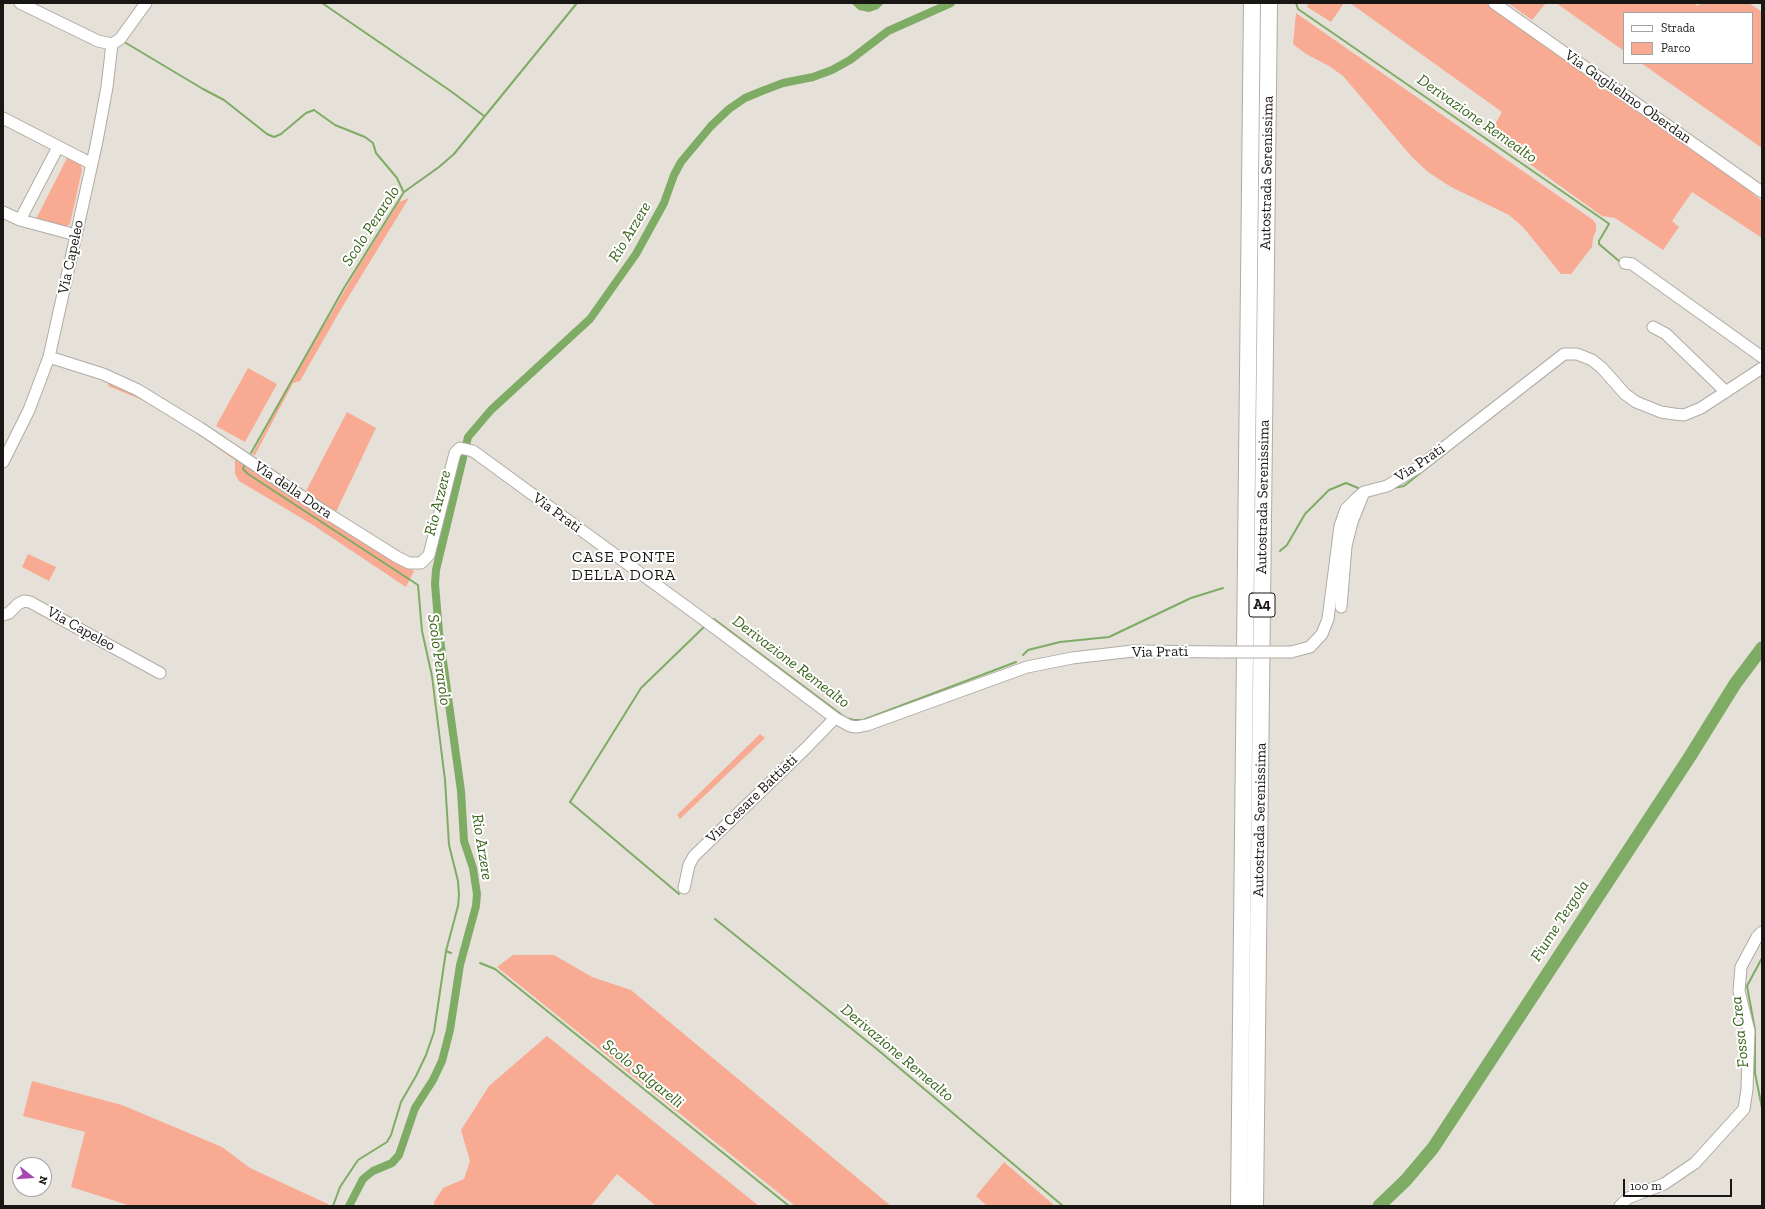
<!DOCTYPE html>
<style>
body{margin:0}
#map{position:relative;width:1765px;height:1209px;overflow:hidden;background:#e5e1d9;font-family:"Zilla Slab",serif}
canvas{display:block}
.frame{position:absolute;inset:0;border:4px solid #191714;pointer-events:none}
.legend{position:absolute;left:1623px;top:12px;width:130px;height:52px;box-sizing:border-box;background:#fff;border:1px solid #a3a2a1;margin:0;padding:5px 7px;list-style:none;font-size:12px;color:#191714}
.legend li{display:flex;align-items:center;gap:8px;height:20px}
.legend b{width:20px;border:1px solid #a3a2a1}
.north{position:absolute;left:12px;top:1157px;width:40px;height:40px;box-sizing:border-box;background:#fff;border:1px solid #a3a2a1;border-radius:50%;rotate:107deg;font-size:11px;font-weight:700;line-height:16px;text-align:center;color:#191714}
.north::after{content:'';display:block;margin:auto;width:14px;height:18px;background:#a748b1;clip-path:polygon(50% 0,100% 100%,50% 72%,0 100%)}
.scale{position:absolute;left:1623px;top:1179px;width:109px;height:18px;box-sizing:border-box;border:2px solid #191714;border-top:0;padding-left:5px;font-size:12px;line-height:14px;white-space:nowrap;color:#191714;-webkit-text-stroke:3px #fff;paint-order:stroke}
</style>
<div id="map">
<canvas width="1765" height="1209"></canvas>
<div class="frame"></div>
<ul class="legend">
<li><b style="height:5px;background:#fff"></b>Strada</li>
<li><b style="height:11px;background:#f9aa93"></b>Parco</li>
</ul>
<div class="north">N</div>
<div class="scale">100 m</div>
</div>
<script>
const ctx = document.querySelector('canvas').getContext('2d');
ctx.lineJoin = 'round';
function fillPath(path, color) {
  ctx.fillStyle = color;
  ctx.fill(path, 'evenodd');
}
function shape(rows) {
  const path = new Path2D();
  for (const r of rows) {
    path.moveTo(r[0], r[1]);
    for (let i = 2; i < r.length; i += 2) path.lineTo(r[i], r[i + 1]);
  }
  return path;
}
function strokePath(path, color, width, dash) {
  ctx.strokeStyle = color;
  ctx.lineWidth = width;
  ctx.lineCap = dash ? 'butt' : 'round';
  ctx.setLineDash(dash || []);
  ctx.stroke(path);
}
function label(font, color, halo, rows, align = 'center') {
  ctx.font = font + ' "Zilla Slab",serif';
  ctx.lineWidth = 4;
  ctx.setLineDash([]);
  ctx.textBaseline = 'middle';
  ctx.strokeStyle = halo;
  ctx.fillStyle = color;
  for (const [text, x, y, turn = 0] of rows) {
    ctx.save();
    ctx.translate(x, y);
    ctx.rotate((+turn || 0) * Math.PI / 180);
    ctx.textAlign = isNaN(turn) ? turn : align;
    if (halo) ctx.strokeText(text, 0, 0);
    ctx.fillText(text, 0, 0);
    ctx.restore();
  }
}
const green = shape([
 [1308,3,1344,3,1331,22,1307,7],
 [1350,3,1489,3,1749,185,1753,194,1762,201,1762,238,1692,192,1672,221,1679,227,1663,250,1615,218,1602,216,1489,135,1502,112],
 [1508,3,1546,3,1532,20],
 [1556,3,1694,3,1698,6,1700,3,1749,3,1762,12,1762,148,1641,63,1752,63,1752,13,1624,13,1624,51],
 [1296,13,1593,220,1596,224,1596,231,1593,238,1592,247,1571,274,1561,274,1523,227,1509,215,1451,187,1428,172,1411,156,1343,76,1329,66,1306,54,1293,44],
 [67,158,81,165,82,170,70,224,65,227,36,219],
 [409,198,341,309,300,381,293,383,255,455,252,455,288,387,356,271,399,202],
 [248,368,277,384,245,442,216,426],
 [110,381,137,393,414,571,406,587,313,525,239,481,235,474,235,460,173,417,140,399,108,386],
 [347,412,376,428,336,512,305,493],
 [28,554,56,567,49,581,22,567],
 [760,734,765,738,680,819,677,815],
 [513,955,554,955,592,977,631,990,891,1206,795,1206,497,967],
 [547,1036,759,1206,656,1206,617,1174,591,1206,434,1206,434,1202,443,1188,464,1179,470,1161,461,1130,489,1086],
 [32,1081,122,1105,222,1147,250,1168,328,1204,328,1206,131,1206,71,1187,85,1132,23,1116],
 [1004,1162,1055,1206,987,1206,976,1196]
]);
const water = shape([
 [851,3,884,3,878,9,869,12,859,10]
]);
const stream = shape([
 [322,3,452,92,484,116],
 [1296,3,1298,9,1608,223,1609,224,1599,241,1599,244,1619,261],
 [126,43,203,89,224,100,267,134,274,137,281,134,306,113,314,110,335,125,365,137,373,143,376,153,397,178,403,191],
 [251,453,344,288,404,192,439,167,454,154,577,3],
 [245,463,243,469,248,474,418,585,422,631,432,676,445,780,449,845,458,881,459,895,458,906,446,951,434,1032,426,1055,416,1076,401,1102,391,1135,387,1142,358,1160,340,1187,333,1206],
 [1393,488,1404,486,1448,451],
 [1280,551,1287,545,1305,514,1329,490,1346,483,1358,488],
 [712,620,714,619,846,718,854,720,863,720,1016,662],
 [1023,655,1028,650,1060,642,1109,637,1191,598,1223,588],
 [679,894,570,802,641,688,705,626],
 [715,919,878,1050,1063,1206],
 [446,951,451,953],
 [1762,958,1747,986,1755,1030,1755,1073,1762,1108],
 [480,963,495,969,789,1206]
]);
const canal = shape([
 [349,1206,363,1179,373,1171,392,1163,399,1155,415,1108,433,1080,442,1061,450,1030,460,965,476,906,477,894,473,868,464,841,461,791,439,632,435,584,436,570,468,437,491,410,590,319,636,254,664,203,674,175,681,162,711,126,729,109,745,98,762,91,783,83,813,77,832,70,850,60,888,31,951,3]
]);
const river = shape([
 [1379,1206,1406,1180,1433,1148,1689,758,1735,684,1762,648]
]);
const minor = shape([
 [20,3,98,41,112,44],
 [1494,3,1762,192],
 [112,44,120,39,146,3],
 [3,118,92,164],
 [3,212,20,220,76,235],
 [20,220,58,147],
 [1625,263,1632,264,1762,357],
 [1653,327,1666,334,1726,392],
 [49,357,103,374,138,390,200,428,322,510,397,557,409,563,421,563,429,555,455,453,460,448,473,451,703,619,835,718,850,726,856,727,867,725,1027,667,1072,658,1133,651,1224,652],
 [3,462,29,410,49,357,97,141,107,87,112,44],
 [1341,607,1346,546,1352,522,1364,492],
 [3,615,9,613,18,604,24,601,30,602,160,673],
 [1291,652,1310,647,1322,634,1328,619,1340,526,1346,509,1356,499,1364,492,1387,486,1419,467,1564,354,1577,354,1592,360,1602,368,1625,394,1636,402,1661,412,1674,414,1684,415,1701,408,1762,368],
 [684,888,689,865,694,856,806,748,835,718],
 [1620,1206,1628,1198,1664,1184,1695,1163,1744,1109,1747,1089,1749,1031,1739,991,1741,967,1757,937,1762,932]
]);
const highway = shape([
 [1239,1206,1252,3],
 [1255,1206,1269,3]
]);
const minorBridge = shape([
 [1224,652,1291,652]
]);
const shields = [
 [1262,605,26]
];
const shieldNames = [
 ["A4",1262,605]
];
const streetNames = [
 ["Via Guglielmo Oberdan",1628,97,35],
 ["Autostrada Serenissima",1267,173,-89],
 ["Via Capeleo",71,257,-78],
 ["Via Prati",1420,463,-34],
 ["Via della Dora",293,490,34],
 ["Autostrada Serenissima",1263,497,-89],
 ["Via Prati",557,513,36],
 ["Via Capeleo",81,629,29],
 ["Via Prati",1160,652,-1],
 ["Via Cesare Battisti",752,799,-44],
 ["Autostrada Serenissima",1260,820,-89]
];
const waterNames = [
 ["Derivazione Remealto",1477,119,35],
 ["Scolo Perarolo",371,226,-57],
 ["Rio Arzere",630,232,-59],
 ["Rio Arzere",438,503,-76],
 ["Scolo Perarolo",439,660,82],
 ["Derivazione Remealto",791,662,37],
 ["Rio Arzere",482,847,81],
 ["Fiume Tergola",1560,921,-57],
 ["Fossa Crea",1740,1032,-96],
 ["Derivazione Remealto",897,1053,40],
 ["Scolo Salgarelli",643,1074,39]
];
const neighbourhoodNames = [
 ["CASE PONTE",624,557],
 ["DELLA DORA",624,575]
];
fillPath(green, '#f9aa93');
fillPath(water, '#7fac65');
strokePath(stream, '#7fac65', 2);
strokePath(canal, '#7fac65', 8);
strokePath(river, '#7fac65', 13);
strokePath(minor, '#b0aca4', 13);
strokePath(highway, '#b0aca4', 18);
strokePath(minor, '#fff', 11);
strokePath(highway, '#fff', 16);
strokePath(minorBridge, '#b0aca4', 13, []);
strokePath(minorBridge, '#fff', 11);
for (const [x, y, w] of shields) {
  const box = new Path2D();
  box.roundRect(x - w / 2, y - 12, w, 24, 3);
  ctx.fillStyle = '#fff';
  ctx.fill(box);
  strokePath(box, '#191714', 1);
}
label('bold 14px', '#191714', null, shieldNames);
label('15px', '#191714', '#fff', streetNames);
label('italic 16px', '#396319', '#fff', waterNames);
ctx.letterSpacing = '1px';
label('16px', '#191714', '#fff', neighbourhoodNames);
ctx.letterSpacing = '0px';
</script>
